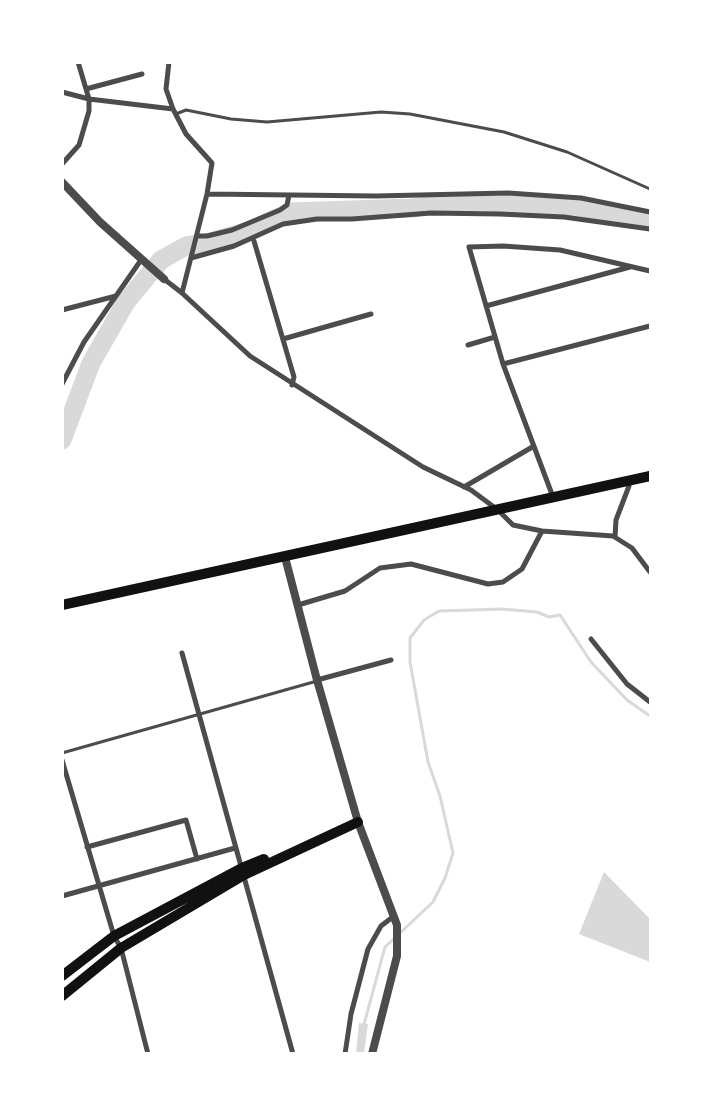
<!DOCTYPE html>
<style>
body{margin:0}
#map{position:relative;width:713px;height:1116px;overflow:hidden;background:#fff;font-family:"Archivo Narrow",sans-serif}
canvas{display:block}
.frame{position:absolute;inset:0;border:64px solid #fff;pointer-events:none}
</style>
<div id="map">
<canvas width="713" height="1116"></canvas>
<div class="frame"></div>
</div>
<script>
const ctx = document.querySelector('canvas').getContext('2d');
ctx.lineJoin = 'round';
function fillPath(path, color) {
  ctx.fillStyle = color;
  ctx.fill(path, 'evenodd');
}
function shape(rows) {
  const path = new Path2D();
  for (const r of rows) {
    path.moveTo(r[0], r[1]);
    for (let i = 2; i < r.length; i += 2) path.lineTo(r[i], r[i + 1]);
  }
  return path;
}
function strokePath(path, color, width, dash) {
  ctx.strokeStyle = color;
  ctx.lineWidth = width;
  ctx.lineCap = dash ? 'butt' : 'round';
  ctx.setLineDash(dash || []);
  ctx.stroke(path);
}
const water = shape([
 [604,872,650,919,650,962,579,934],
 [359,1023,368,1024,364,1053,356,1053]
]);
const stream = shape([
 [363,1028,385,947,433,902,445,878,453,853,440,796,428,762,410,662,410,638,424,620,439,611,502,609,537,612,549,617,560,615,591,662,627,700,650,716]
]);
const river = shape([
 [62,440,91,363,126,302,161,260,186,246,211,242,249,231,290,212,412,208,434,205,575,206,650,222]
]);
const service = shape([
 [176,114,186,110,231,119,267,122,381,112,410,114,504,132,567,152,650,189],
 [62,753,317,681]
]);
const minor = shape([
 [169,62,166,89,173,109,186,134,212,163,207,194,182,293],
 [86,89,142,74],
 [62,92,89,99,173,109],
 [62,164,79,145,89,111,89,99,78,62],
 [207,194,376,196,508,193,581,198,650,212],
 [197,236,207,236,232,230,280,210,287,205,289,195],
 [254,241,294,377,292,385],
 [191,258,234,246,283,224,317,219,352,219,431,213,500,214,564,217,650,229],
 [164,279,182,293,250,356,423,467,471,490,498,510,513,525,542,531,613,536,632,548,650,572],
 [486,306,630,267],
 [62,310,116,296],
 [283,339,371,314],
 [468,345,495,337],
 [503,364,650,326],
 [62,384,84,342,141,260],
 [464,487,534,446],
 [553,497,503,364,469,247,503,246,560,250,650,271],
 [615,537,616,520,629,486,628,481],
 [298,605,345,591,380,568,411,564,488,584,503,582,522,569,542,531],
 [591,639,627,684,650,702],
 [182,653,293,1054],
 [317,680,391,660],
 [62,760,114,936,121,948,148,1054],
 [87,847,186,820,197,859],
 [62,896,235,848],
 [345,1054,351,1014,368,949,381,926,394,916]
]);
const tertiary = shape([
 [62,182,100,222,164,279],
 [285,557,317,680,358,822,397,925,397,956,372,1054]
]);
const primary = shape([
 [62,605,650,476],
 [62,976,114,936,242,868,264,859],
 [62,996,121,948,244,875,358,822]
]);
fillPath(water, '#d9d9d9');
strokePath(stream, '#d9d9d9', 3);
strokePath(river, '#d9d9d9', 19);
strokePath(service, '#4c4c4c', 3);
strokePath(minor, '#4c4c4c', 5);
strokePath(tertiary, '#4c4c4c', 8);
strokePath(primary, '#111', 10);
</script>
